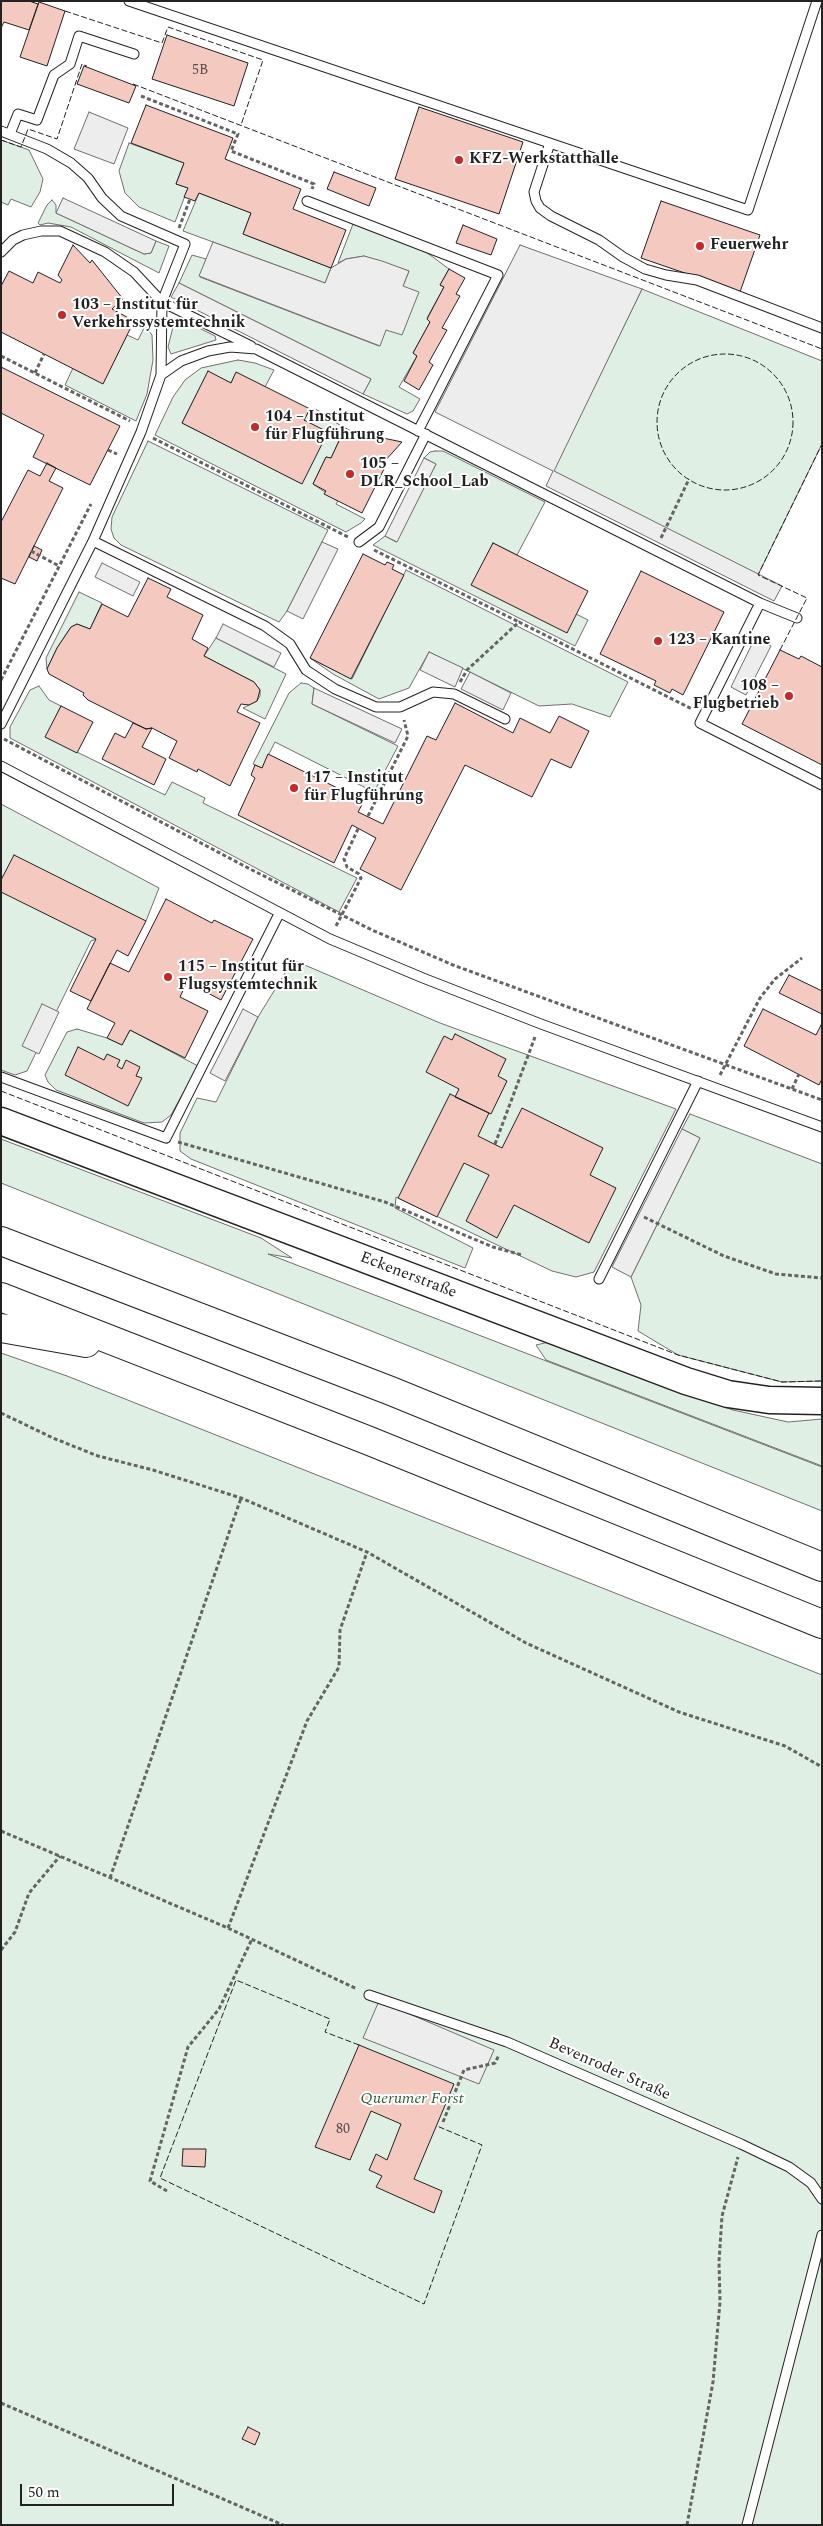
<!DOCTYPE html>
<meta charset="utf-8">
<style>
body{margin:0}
#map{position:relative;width:823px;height:2526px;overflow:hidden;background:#fff;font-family:Spectral,serif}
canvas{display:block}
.frame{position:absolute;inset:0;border:2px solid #222;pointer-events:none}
.scale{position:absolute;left:20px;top:2484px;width:154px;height:22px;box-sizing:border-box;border:2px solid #222;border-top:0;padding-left:6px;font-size:15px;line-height:18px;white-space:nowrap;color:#222;-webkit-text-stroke:4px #fff;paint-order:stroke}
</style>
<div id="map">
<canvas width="823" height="2526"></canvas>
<div class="frame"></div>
<div class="scale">50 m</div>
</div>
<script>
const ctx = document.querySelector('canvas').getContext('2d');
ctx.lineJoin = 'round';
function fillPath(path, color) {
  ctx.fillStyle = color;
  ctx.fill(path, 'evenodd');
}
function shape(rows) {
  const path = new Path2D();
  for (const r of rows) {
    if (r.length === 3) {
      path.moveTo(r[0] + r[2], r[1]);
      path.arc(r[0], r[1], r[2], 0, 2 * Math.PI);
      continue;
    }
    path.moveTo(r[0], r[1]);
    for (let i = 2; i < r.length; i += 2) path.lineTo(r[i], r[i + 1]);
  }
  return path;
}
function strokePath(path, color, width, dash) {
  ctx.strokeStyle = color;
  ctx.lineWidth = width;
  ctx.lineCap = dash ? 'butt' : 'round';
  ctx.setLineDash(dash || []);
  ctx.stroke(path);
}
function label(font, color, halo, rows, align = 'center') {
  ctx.font = font + ' Spectral,serif';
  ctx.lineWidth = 4;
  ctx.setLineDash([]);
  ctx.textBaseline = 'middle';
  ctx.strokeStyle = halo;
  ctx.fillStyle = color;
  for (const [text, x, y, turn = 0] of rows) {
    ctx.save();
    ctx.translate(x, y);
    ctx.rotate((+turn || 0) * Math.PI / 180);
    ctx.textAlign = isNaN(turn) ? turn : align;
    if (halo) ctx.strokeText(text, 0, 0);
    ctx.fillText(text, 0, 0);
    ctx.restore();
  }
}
const green = shape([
 [1,140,29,150,43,179,40,192,31,207,11,199,8,205,1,202,1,140],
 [129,143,184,163,176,184,188,188,175,222,139,207,125,193,119,171,129,143],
 [199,193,251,213,243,234,331,268,325,283,183,231,199,193],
 [52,200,56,205,56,213,144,254,151,253,156,241,169,246,159,273,71,227,48,223,40,225,38,223,47,205,52,200],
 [353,224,426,252,449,269,440,285,444,287,427,318,430,322,413,353,417,356,399,387,420,399,413,411,407,414,363,394,371,379,179,283,192,255,206,259,200,277,379,346,409,271,364,256,346,259,338,263,353,224],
 [642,289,822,361,822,444,758,575,553,471,642,289],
 [183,320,215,336,216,340,171,354,168,347,173,327,183,320],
 [145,326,152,335,153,360,147,394,136,421,65,385,73,368,103,383,127,335,138,340,145,326],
 [238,360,255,363,274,370,265,387,236,373,231,383,208,372,182,423,301,483,304,420,310,409,315,409,333,418,333,421,345,428,331,458,326,457,313,484,338,501,336,504,365,519,361,523,346,532,155,435,173,397,185,380,201,368,238,360],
 [148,441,328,530,287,611,279,622,121,545,114,538,111,529,112,517,148,441],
 [435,451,443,451,545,502,517,555,493,543,472,585,576,614,588,620,575,646,373,545,385,536,396,542,436,464,424,458,430,452,435,451],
 [406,570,628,682,610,717,572,704,539,706,429,652,409,688,379,699,333,674,310,658,352,679,406,570],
 [79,592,102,603,90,629,77,624,71,627,57,648,47,669,46,658,79,592],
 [216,638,286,674,265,719,243,708,257,701,260,696,260,690,254,682,204,656,216,638],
 [301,683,308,684,314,688,312,704,398,746,374,792,275,742,262,768,253,764,289,693,301,683],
 [39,686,49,700,61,706,46,737,165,795,172,782,205,798,203,803,357,878,339,912,10,738,10,727,30,690,39,686],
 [1,804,159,888,146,921,91,941,27,1071,15,1075,1,1070,1,804],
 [293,960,440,1023,676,1109,594,1272,576,1277,552,1271,396,1197,395,1208,473,1248,465,1268,191,1159,180,1151,180,1133,197,1098,216,1102,258,1017,293,960],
 [77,1029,107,1038,122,1045,130,1030,198,1066,171,1115,162,1122,144,1123,56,1090,48,1082,45,1075,67,1032,77,1029],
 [690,1114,822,1164,822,1381,782,1382,678,1355,638,1331,641,1305,631,1277,700,1138,682,1129,690,1114],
 [1,1139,261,1238,292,1258,268,1254,822,1467,822,1511,1,1183,1,1139],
 [553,1341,671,1389,733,1410,788,1422,822,1419,822,1466,546,1360,536,1345,553,1341],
 [1,1353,67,1376,822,1675,822,2525,1,2525,1,1353]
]);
const parking = shape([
 [89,112,128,128,114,164,74,149,89,112],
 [63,198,156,241,151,253,144,254,56,213,63,198],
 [213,242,325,283,331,268,346,259,364,256,382,261,409,271,403,286,419,292,402,335,386,330,380,346,199,276,213,242],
 [520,245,642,289,554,471,782,586,774,601,546,486,553,471,435,412,520,245],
 [179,283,371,379,363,394,171,297,179,283],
 [424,458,436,464,397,542,385,536,424,458],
 [322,542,338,549,303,619,287,611,322,542],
 [102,563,140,582,133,596,95,577,102,563],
 [223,624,281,653,274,667,216,638,223,624],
 [755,638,771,646,746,695,731,687,755,638],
 [429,652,463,668,455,687,420,670,429,652],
 [470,672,511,693,503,710,461,689,470,672],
 [314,688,402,729,395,743,312,704,314,688],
 [42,1004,59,1012,39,1054,22,1046,42,1004],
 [243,1009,258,1017,225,1081,210,1073,243,1009],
 [682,1129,700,1138,631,1277,612,1267,682,1129],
 [379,2001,494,2050,479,2084,363,2038,379,2001]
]);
const building = shape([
 [1,1,29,1,38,4,29,30,4,22,1,28,1,1],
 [39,2,65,11,47,66,20,57,39,2],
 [167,35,248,63,234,106,152,79,167,35],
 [84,66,136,86,129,103,77,84,84,66],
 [146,105,233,138,225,159,301,189,293,209,346,230,331,268,243,234,251,213,199,193,195,201,184,197,188,188,176,184,184,163,131,143,146,105],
 [419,107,523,142,499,214,395,179,419,107],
 [334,172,376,188,369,206,327,189,334,172],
 [661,201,760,235,740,292,641,258,661,201],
 [463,225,497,239,491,255,456,243,463,225],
 [73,245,90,263,92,260,123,299,112,309,134,321,103,384,1,332,1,286,9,271,33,283,38,272,60,283,62,280,58,275,73,245],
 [449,269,465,278,456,294,460,296,442,328,447,330,429,362,433,365,419,390,404,381,417,356,413,353,430,322,427,319,444,287,440,285,449,269],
 [1,367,120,426,90,485,33,457,44,435,1,413,1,367],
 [208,371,231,383,236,372,310,409,304,420,328,432,302,484,182,423,208,371],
 [345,428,363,437,364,434,402,442,384,462,387,463,362,513,324,494,326,491,313,484,326,457,331,458,345,428],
 [47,463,56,468,49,481,63,488,15,584,1,578,1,522,28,470,40,476,47,463],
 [493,543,588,591,567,633,471,585,493,543],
 [34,546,42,550,37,561,29,557,34,546],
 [363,554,385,565,387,562,394,565,392,569,404,575,351,679,310,658,363,554],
 [641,571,724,612,683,695,672,689,670,693,654,685,656,681,600,654,641,571],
 [148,578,171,589,167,597,203,615,192,639,208,648,204,656,254,682,260,690,257,701,249,705,241,704,237,712,260,723,230,786,198,769,197,772,169,758,177,741,152,728,146,729,88,700,83,695,84,693,49,674,47,669,57,648,71,627,77,624,90,629,102,604,128,617,148,578],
 [780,650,799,659,801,656,822,667,822,765,742,724,780,650],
 [455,703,513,733,520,718,550,733,559,716,589,731,571,768,551,759,532,797,465,765,401,890,360,869,376,838,352,825,334,863,238,815,255,778,251,775,255,765,262,768,268,754,364,801,358,812,383,824,427,736,436,740,455,703],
 [61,706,93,722,77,753,45,737,61,706],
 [133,723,146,729,152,728,142,747,166,759,154,785,102,759,115,733,125,738,133,723],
 [14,855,146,921,128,956,117,950,91,1001,70,991,96,939,1,892,1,880,14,855],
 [166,899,212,923,214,920,253,939,221,1000,187,982,180,997,208,1011,185,1058,130,1030,122,1045,107,1038,115,1023,87,1009,110,963,129,972,166,899],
 [789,975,822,991,822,1014,779,993,789,975],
 [763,1009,816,1035,822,1023,822,1079,819,1085,744,1046,763,1009],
 [455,1034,506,1059,498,1076,507,1081,491,1114,455,1097,459,1089,426,1072,444,1036,452,1040,455,1034],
 [78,1047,104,1060,107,1054,120,1060,117,1066,122,1069,126,1060,140,1067,136,1076,142,1078,128,1106,65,1075,78,1047],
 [450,1094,489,1113,478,1136,502,1148,522,1108,603,1148,590,1175,616,1188,589,1243,514,1205,497,1238,466,1221,489,1175,464,1163,437,1217,398,1198,450,1094],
 [359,2045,454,2084,414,2179,442,2191,434,2213,376,2187,382,2176,369,2170,376,2154,387,2160,401,2124,371,2111,350,2160,315,2147,359,2045],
 [183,2149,206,2149,205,2167,182,2166,183,2149],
 [248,2427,260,2433,255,2445,242,2439,248,2427]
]);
const path = shape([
 [141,96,238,134,231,151,314,184,312,189],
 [179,228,190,199],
 [1,356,130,421],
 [35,373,44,354],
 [153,438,348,537],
 [108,450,117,454],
 [661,538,689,479],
 [374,550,519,622],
 [31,551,59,566],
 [1,680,91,504],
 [460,682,467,670,519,622,692,709],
 [4,739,252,870,372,930,453,965,822,1100],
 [368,816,408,736,404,720],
 [336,926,361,878,359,874,347,867,344,859,358,829],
 [720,1075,760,998,775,979,802,958],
 [792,1089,799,1074],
 [178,1142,385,1202,493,1247,522,1255],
 [495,1144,535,1037],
 [644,1217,724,1256,776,1274,822,1278],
 [1,1413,53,1438,98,1456,153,1470,241,1498,367,1552,526,1643,679,1712,785,1746,822,1767],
 [1,1831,228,1928,357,1989],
 [110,1878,241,1498],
 [228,1928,307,1721,339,1667,340,1630,367,1552],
 [1,1950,15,1932,29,1893,60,1856],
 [443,2122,464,2070,495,2063,499,2055],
 [167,2191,150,2181,188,2047,219,2009,252,1939],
 [1,2403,283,2525],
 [687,2525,713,2382,720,2302,719,2262,722,2216,738,2157]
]);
const lane = shape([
 [129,1,748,210,817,1],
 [1,131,47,149,71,163,88,178,102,198,121,216,185,244,162,302,134,272,105,252,60,231,41,231,23,235,13,240,1,252],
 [10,134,18,114,37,120,54,75,70,64,79,36,134,54],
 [550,143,534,192,536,201,540,208,551,216,599,240,623,257,645,269,666,275,697,280,822,328],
 [307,201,498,275,418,431],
 [161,375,162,302,251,346],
 [93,541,265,626,290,644,306,670,335,689,376,707,400,707,433,692,454,694,505,719],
 [359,542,379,527,426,434],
 [760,603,797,618],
 [1,724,93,541,141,432,161,375,181,361,208,351,230,347,256,349,760,603,700,723,822,785],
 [1,766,330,939,423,978,541,1024,822,1127],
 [1,1077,166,1138,279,914],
 [599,1279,698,1081],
 [369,1995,507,2042,741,2144,789,2167,811,2183,822,2199],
 [747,2525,822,2235]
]);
const secondary = shape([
 [1,1121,686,1381,728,1394,769,1400,822,1401]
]);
const highway = shape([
 [1,1241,391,1391,822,1567],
 [1,1297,367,1440,822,1624],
 [1,1328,86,1343]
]);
const fence = shape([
 [65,11,162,43,168,27,263,60,241,125],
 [133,84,822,349],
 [1,140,21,147,28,129,57,139,82,64,87,66],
 [725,422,68],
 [780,650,807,598,758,575,822,444],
 [1,1091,678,1355,782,1382,822,1381],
 [359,2045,325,2032,330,2019,236,1980,160,2178,424,2304,482,2145,437,2126]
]);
const markers = [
 [459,160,5,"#c62828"],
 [700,246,5,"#c62828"],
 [62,315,5,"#c62828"],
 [255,427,5,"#c62828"],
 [350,474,5,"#c62828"],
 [658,641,5,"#c62828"],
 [789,696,5,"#c62828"],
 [294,788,5,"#c62828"],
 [168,977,5,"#c62828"]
];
const numberNames = [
 ["5B",200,71],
 ["80",343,2130]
];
const poiNames = [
 ["KFZ-Werkstatthalle",469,160],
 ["Feuerwehr",710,246],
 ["103 – Institut für",72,306],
 ["Verkehrssystemtechnik",72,324],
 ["104 – Institut",265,418],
 ["für Flugführung",265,436],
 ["105 –",360,465],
 ["DLR_School_Lab",360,483],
 ["123 – Kantine",668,641],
 ["108 –",779,687,"right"],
 ["Flugbetrieb",779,705,"right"],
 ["117 – Institut",304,779],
 ["für Flugführung",304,797],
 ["115 – Institut für",178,968],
 ["Flugsystemtechnik",178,986]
];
const streetNames = [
 ["Eckenerstraße",408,1276,21],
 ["Bevenroder Straße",609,2070,24]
];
const parkNames = [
 ["Querumer Forst",412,2100]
];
fillPath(green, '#e0efe3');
strokePath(green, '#6f6f6f', 1);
fillPath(parking, '#ededed');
strokePath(parking, '#6f6f6f', 1);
fillPath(building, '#f3c9c0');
strokePath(building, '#222', 1);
strokePath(lane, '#222', 11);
strokePath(secondary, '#222', 29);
strokePath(highway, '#222', 30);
strokePath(path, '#646464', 3, [4, 2.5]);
strokePath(lane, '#fff', 9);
strokePath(secondary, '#fff', 26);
strokePath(highway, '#fff', 28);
strokePath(fence, '#222', 1, [6, 2.5]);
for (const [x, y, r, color] of markers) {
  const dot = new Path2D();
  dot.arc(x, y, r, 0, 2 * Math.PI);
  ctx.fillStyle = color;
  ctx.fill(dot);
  strokePath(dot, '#fff', 2);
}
label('14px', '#564c4a', null, numberNames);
label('bold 16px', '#222', '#fff', poiNames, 'left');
label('16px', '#222', '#fff', streetNames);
label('italic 16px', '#2f5e38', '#fff', parkNames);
</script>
